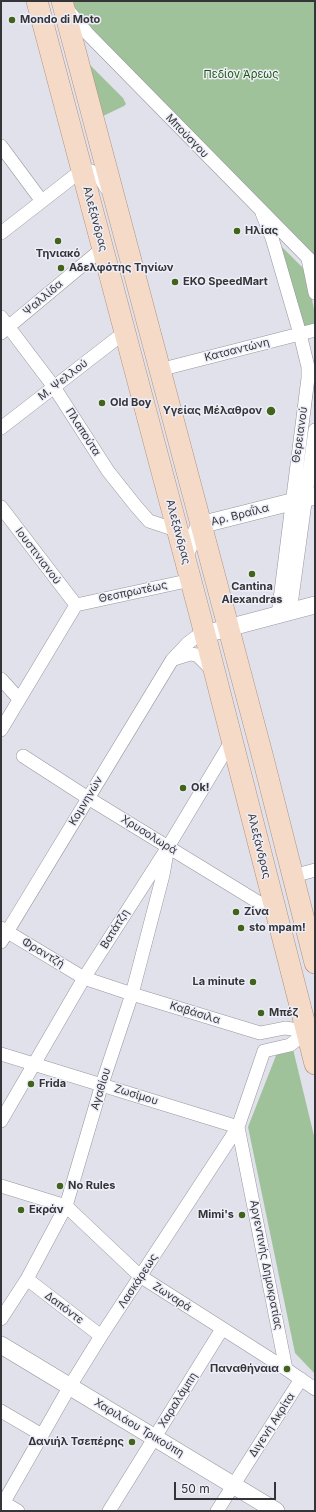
<!DOCTYPE html>
<meta charset="utf-8">
<style>
body{margin:0}
#map{position:relative;width:316px;height:1512px;overflow:hidden;background:#e1e1eb;font-family:Inter,sans-serif}
canvas{display:block}
.frame{position:absolute;inset:0;border:2px solid #353539;pointer-events:none}
.scale{position:absolute;left:174px;top:1482px;width:102px;height:18px;box-sizing:border-box;border:2px solid #353539;border-top:0;padding-left:5px;font-size:12px;line-height:14px;white-space:nowrap;color:#353539;-webkit-text-stroke:3px #eeeef8;paint-order:stroke}
</style>
<div id="map">
<canvas width="316" height="1512"></canvas>
<div class="frame"></div>
<div class="scale">50 m</div>
</div>
<script>
const ctx = document.querySelector('canvas').getContext('2d');
ctx.lineJoin = 'round';
function fillPath(path, color) {
  ctx.fillStyle = color;
  ctx.fill(path, 'evenodd');
}
function shape(rows) {
  const path = new Path2D();
  for (const r of rows) {
    path.moveTo(r[0], r[1]);
    for (let i = 2; i < r.length; i += 2) path.lineTo(r[i], r[i + 1]);
  }
  return path;
}
function strokePath(path, color, width, dash) {
  ctx.strokeStyle = color;
  ctx.lineWidth = width;
  ctx.lineCap = dash ? 'butt' : 'round';
  ctx.setLineDash(dash || []);
  ctx.stroke(path);
}
function label(font, color, halo, rows, align = 'center') {
  ctx.font = font + ' Inter,sans-serif';
  ctx.lineWidth = 3;
  ctx.setLineDash([]);
  ctx.textBaseline = 'middle';
  ctx.strokeStyle = halo;
  ctx.fillStyle = color;
  for (const [text, x, y, turn = 0] of rows) {
    ctx.save();
    ctx.translate(x, y);
    ctx.rotate((+turn || 0) * Math.PI / 180);
    ctx.textAlign = isNaN(turn) ? turn : align;
    if (halo) ctx.strokeText(text, 0, 0);
    ctx.fillText(text, 0, 0);
    ctx.restore();
  }
}
const green = shape([
 [65,1,315,1,315,257],
 [82,57,123,98,126,104,124,106,101,117],
 [277,242,306,271,315,314,315,324,302,328],
 [293,1049,315,1140,315,1374,295,1353,248,1127,277,1053]
]);
const minor = shape([
 [67,9,87,33,315,265],
 [1,146,41,200],
 [262,213,272,238,300,334,308,367,308,378,278,615],
 [1,233,82,170,91,171,99,176,106,188],
 [308,259,315,293],
 [1,317,54,387,108,471,135,505,149,521,173,529,178,531],
 [1,333,103,248],
 [159,370,315,330],
 [1,428,125,332],
 [1,507,76,605],
 [76,605,191,580],
 [290,612,315,430],
 [174,659,190,654,197,655,213,671],
 [1,679,19,699],
 [1,730,76,605],
 [23,756,88,798,276,913],
 [293,876,315,870],
 [1,928,84,978,132,994,260,1033,285,1028,312,1032],
 [1,942,172,660,188,643,196,637,205,634],
 [1,1054,238,1127,286,1369],
 [1,1121,84,978,168,847,232,740],
 [1,1186,66,1206,140,1276,286,1369,315,1389],
 [27,1279,101,1336],
 [1,1319,27,1279,66,1206,102,1084,132,994,163,875,168,847],
 [1,1411,42,1435],
 [1,1501,18,1511],
 [1,1507,70,1386,101,1336,238,1127,264,1051,290,1045,307,1032],
 [109,1511,222,1329],
 [217,1511,301,1379]
]);
const tertiary = shape([
 [184,556,200,525,315,496],
 [205,634,315,605],
 [1,1345,276,1511]
]);
const primary = shape([
 [37,1,200,615,315,1064],
 [62,1,262,754,315,963]
]);
const markers = [
 [12,20,4,"#41631a"],
 [237,231,4,"#41631a"],
 [58,241,4,"#41631a"],
 [61,268,4,"#41631a"],
 [175,282,4,"#41631a"],
 [102,403,4,"#41631a"],
 [271,411,5,"#41631a"],
 [252,574,4,"#41631a"],
 [183,788,4,"#41631a"],
 [236,912,4,"#41631a"],
 [241,928,4,"#41631a"],
 [253,982,4,"#41631a"],
 [261,1013,4,"#41631a"],
 [31,1084,4,"#41631a"],
 [60,1186,4,"#41631a"],
 [21,1210,4,"#41631a"],
 [242,1215,4,"#41631a"],
 [287,1369,4,"#41631a"],
 [132,1442,4,"#41631a"]
];
const poiNames = [
 ["Mondo di Moto",20,20],
 ["Ηλίας",245,231],
 ["Τηνιακό",58,254,"center"],
 ["Αδελφότης Τηνίων",69,268],
 ["EKO SpeedMart",183,282],
 ["Old Boy",110,403],
 ["Υγείας Μέλαθρον",262,411,"right"],
 ["Cantina",252,587,"center"],
 ["Alexandras",252,600,"center"],
 ["Ok!",191,788],
 ["Ζίνα",244,912],
 ["sto mpam!",249,928],
 ["La minute",245,982,"right"],
 ["Μπέζ",269,1013],
 ["Frida",39,1084],
 ["No Rules",68,1186],
 ["Εκράν",29,1210],
 ["Mimi's",234,1215,"right"],
 ["Παναθήναια",279,1369,"right"],
 ["Δανιήλ Τσεπέρης",124,1442,"right"]
];
const parkNames = [
 ["Πεδίον Άρεως",241,75]
];
const streetNames = [
 ["Μπούσγου",187,136,46],
 ["Αλεξάνδρας",95,219,75],
 ["Ψαλλίδα",43,298,-40],
 ["Κατσαντώνη",237,350,-14],
 ["Μ. Ψελλού",63,380,-38],
 ["Πλαπούτα",83,432,57],
 ["Θερειανού",300,435,-82],
 ["Αρ. Βραΐλα",240,515,-14],
 ["Αλεξάνδρας",178,532,75],
 ["Ιουστινιανού",38,556,53],
 ["Θεσπρωτέως",133,592,-12],
 ["Κομνηνών",86,801,-59],
 ["Χρυσολωρά",149,835,32],
 ["Αλεξάνδρας",259,846,76],
 ["Βατάτζη",115,929,-58],
 ["Φραντζή",43,953,31],
 ["Καβάσιλα",195,1013,17],
 ["Αγαθίου",101,1089,-73],
 ["Ζωσίμου",136,1095,17],
 ["Αργεντινής Δημοκρατίας",266,1265,79],
 ["Λασκάρεως",138,1281,-57],
 ["Ζωναρά",172,1297,33],
 ["Δαπόντε",64,1308,37],
 ["Χαραλάμπη",178,1400,-58],
 ["Διγενή Ακρίτα",272,1425,-57],
 ["Χαριλάου Τρικούπη",139,1428,31]
];
fillPath(green, '#a0c29a');
strokePath(minor, '#96969f', 14);
strokePath(tertiary, '#96969f', 18);
strokePath(primary, '#ae917d', 22);
strokePath(minor, '#fff', 13);
strokePath(tertiary, '#fff', 17);
strokePath(primary, '#f5dac7', 21);
for (const [x, y, r, color] of markers) {
  const dot = new Path2D();
  dot.arc(x, y, r, 0, 2 * Math.PI);
  ctx.fillStyle = color;
  ctx.fill(dot);
  strokePath(dot, '#eeeef8', 1.5);
}
label('bold 11px', '#353539', '#eeeef8', poiNames, 'left');
label('11px', '#19570c', '#eeeef8', parkNames);
label('11px', '#353539', '#eeeef8', streetNames);
</script>
